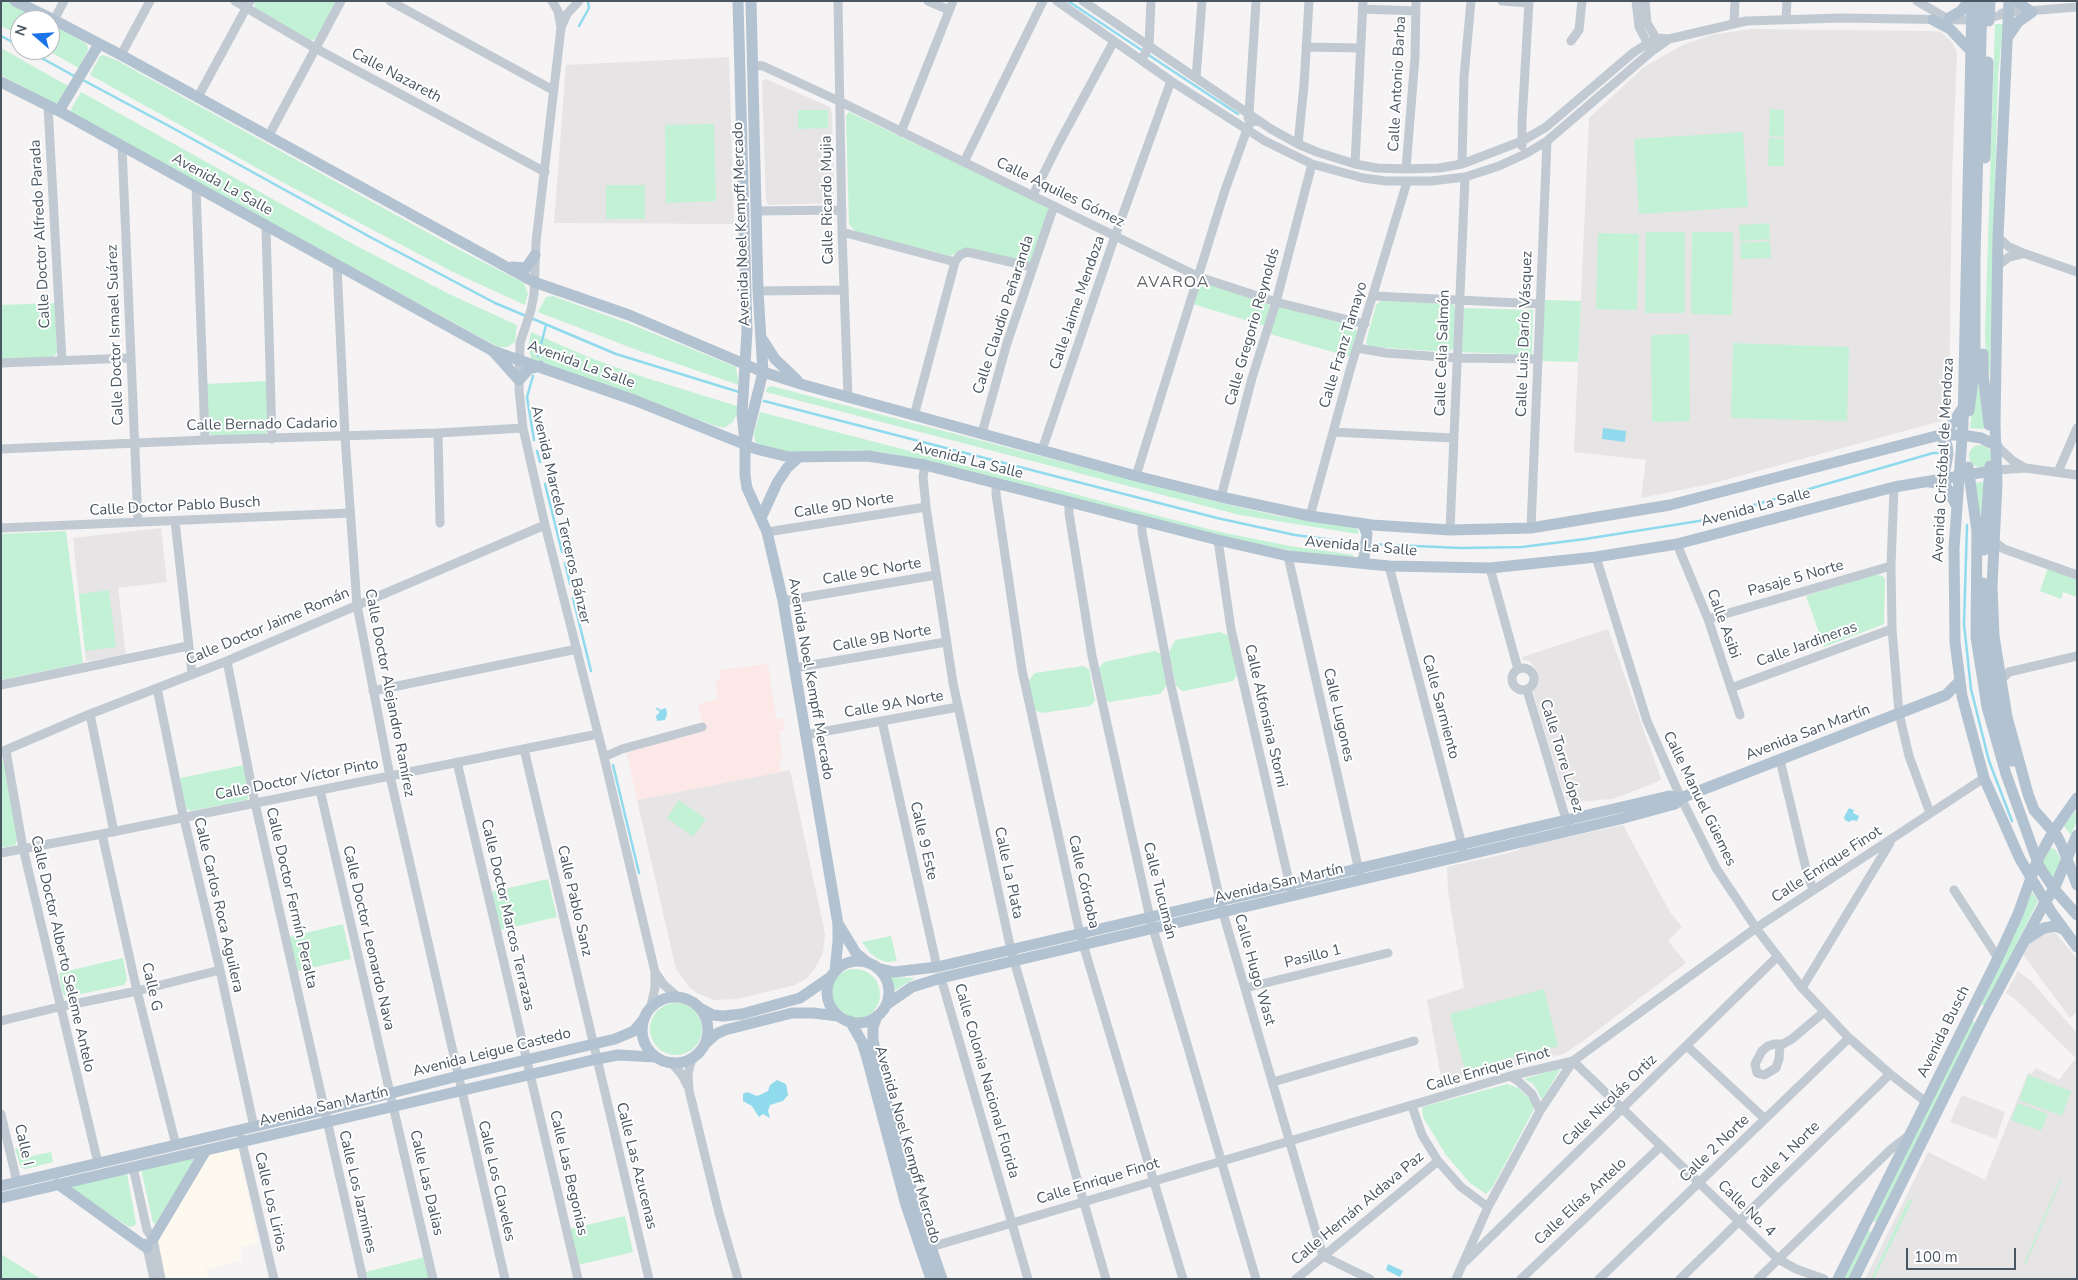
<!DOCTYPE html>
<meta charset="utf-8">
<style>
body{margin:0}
#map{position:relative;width:2078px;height:1280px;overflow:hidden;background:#f5f3f3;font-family:"Nunito Sans",sans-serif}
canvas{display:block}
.frame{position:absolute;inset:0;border:2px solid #4a5661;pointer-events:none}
.north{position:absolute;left:10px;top:10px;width:50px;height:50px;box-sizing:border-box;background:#fff;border:1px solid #b7bbc0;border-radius:50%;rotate:289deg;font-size:14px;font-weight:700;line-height:20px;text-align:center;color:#4a5661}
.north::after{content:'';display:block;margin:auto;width:18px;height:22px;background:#1a73e8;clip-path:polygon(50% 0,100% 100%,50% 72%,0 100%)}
.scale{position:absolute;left:1906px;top:1248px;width:110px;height:22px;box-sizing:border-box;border:2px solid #4a5661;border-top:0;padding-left:6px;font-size:15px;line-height:18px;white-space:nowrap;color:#4a5661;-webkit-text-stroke:4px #fff;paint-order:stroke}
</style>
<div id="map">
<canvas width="2078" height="1280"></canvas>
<div class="frame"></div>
<div class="north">N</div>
<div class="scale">100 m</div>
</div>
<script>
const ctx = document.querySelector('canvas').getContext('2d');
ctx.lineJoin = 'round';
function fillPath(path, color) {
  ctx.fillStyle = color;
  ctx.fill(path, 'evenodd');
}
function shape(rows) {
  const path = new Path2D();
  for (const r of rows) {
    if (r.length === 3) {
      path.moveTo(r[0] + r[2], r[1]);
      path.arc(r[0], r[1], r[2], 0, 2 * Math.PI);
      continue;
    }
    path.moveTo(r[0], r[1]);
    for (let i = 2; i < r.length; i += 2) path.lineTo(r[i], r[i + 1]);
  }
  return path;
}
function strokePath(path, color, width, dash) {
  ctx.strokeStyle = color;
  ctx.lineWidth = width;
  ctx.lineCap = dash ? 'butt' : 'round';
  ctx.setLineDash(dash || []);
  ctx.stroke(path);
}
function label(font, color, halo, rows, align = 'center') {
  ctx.font = font + ' "Nunito Sans",sans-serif';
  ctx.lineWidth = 4;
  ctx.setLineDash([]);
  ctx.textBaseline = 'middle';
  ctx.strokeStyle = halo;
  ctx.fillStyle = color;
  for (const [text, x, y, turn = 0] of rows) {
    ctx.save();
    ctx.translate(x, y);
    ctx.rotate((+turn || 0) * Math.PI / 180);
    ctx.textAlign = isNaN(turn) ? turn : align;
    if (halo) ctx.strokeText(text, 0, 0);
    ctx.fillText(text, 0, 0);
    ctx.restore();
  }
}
const commercial = shape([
 [236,1149,239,1151,258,1242,240,1247,242,1260,206,1269,208,1278,165,1279,156,1238,207,1154]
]);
const education = shape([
 [1751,29,1928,31,1941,32,1952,42,1957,53,1952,177,1949,409,1941,421,1710,484,1641,498,1646,460,1574,452,1589,118,1644,67,1683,45,1711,35],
 [729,57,734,224,554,223,566,65],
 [766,79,830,107,832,113,834,198,832,203,769,205,766,201,762,81],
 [161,528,167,582,118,588,126,656,86,661,73,538],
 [1608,629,1661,779,1657,782,1613,799,1573,802,1566,800,1532,689,1536,684,1537,671,1530,661,1523,660,1522,657],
 [790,770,825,934,823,953,814,970,806,979,795,985,738,999,713,1000,697,993,690,988,676,969,637,800],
 [1623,825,1670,912,1682,927,1668,941,1686,963,1586,1039,1564,1054,1442,1083,1427,1000,1464,988,1448,891,1447,867,1513,852,1527,846],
 [2053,930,2077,959,2077,1012,2070,1018,2022,953,2030,940],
 [2018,971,2031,981,2077,1033,2077,1279,1865,1279,1928,1152,1985,1180,2028,1073,2032,1073,2036,1068,2059,1080,2076,1058,2014,998,2006,993],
 [1962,1095,2005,1112,1996,1139,1950,1122]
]);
const medical = shape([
 [768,664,776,719,783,718,784,730,779,731,783,758,779,759,782,772,637,800,626,750,704,728,698,704,718,699,715,681,721,680,719,670]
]);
const green = shape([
 [1,1,8,1,44,20,20,20,20,35,1,26],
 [254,1,337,1,317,38,311,41,255,8],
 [50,23,87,44,88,50,79,68,47,50,50,50],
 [1995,24,2003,24,1998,77,1990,370,1987,385,1985,333],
 [1,48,68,86,58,103,54,103,1,75],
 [103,55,116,60,452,246,524,283,528,294,525,305,453,272,284,183,90,75,100,56],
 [81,92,353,244,449,294,517,325,515,342,507,347,498,347,71,113,71,109],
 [1770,109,1784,110,1784,137,1769,136],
 [798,110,828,110,828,128,798,129],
 [849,112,1048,207,1049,209,1031,262,1028,263,966,249,950,256,856,232,849,224,846,116],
 [714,124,716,201,666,203,665,125],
 [1743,132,1748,207,1639,214,1634,139],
 [1769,138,1784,139,1784,166,1768,166],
 [606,185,645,185,645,219,606,219],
 [1769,223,1770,239,1740,241,1739,225],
 [1646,232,1685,232,1685,313,1645,313],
 [1692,232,1733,232,1732,315,1691,314],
 [1598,233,1639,234,1637,310,1596,309],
 [1770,241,1771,258,1741,259,1740,243],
 [1202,282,1267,303,1270,308,1265,326,1193,304,1199,285],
 [553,296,633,325,736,367,739,385,637,350,538,312,546,297],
 [1545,300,1581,301,1578,362,1541,361],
 [1381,301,1452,304,1456,309,1454,348,1448,352,1371,347,1368,345,1366,342,1376,305],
 [55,303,57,351,55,355,51,358,1,359,1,305],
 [1280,307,1354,326,1357,332,1350,357,1270,334,1277,309],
 [1464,308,1533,310,1532,355,1462,352],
 [531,332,588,357,637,375,737,406,737,414,733,422,724,428,716,426,532,361,528,347],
 [1689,334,1690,421,1652,422,1651,335],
 [1733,343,1849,347,1847,421,1731,418],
 [1978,366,1984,429,1970,428],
 [267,381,269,428,267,432,264,435,213,436,208,432,206,384],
 [771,386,1217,502,1278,516,1353,527,1358,530,1358,534,1240,515,766,392,767,388],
 [760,412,1220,532,1290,546,1354,555,1352,559,1292,551,1225,538,945,465,881,452,856,450,787,453,759,446,755,441,754,434],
 [1980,456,11],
 [1984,482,1980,521,1974,483],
 [66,531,83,663,1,680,1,534],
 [2048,567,2077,578,2077,597,2063,592,2061,599,2040,591],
 [1876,574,1883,576,1885,580,1884,624,1824,647,1806,596],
 [109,590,116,647,85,651,79,594],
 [1220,632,1229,636,1237,675,1233,681,1183,691,1176,686,1169,652,1175,640],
 [1155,651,1163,655,1168,684,1160,694,1110,702,1104,700,1099,668,1104,662],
 [1083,666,1089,669,1095,701,1090,706,1042,713,1032,709,1027,683,1035,673],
 [1,760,4,763,18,839,15,845,1,848],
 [244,765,249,793,247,800,191,811,185,808,180,778],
 [679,800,706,819,693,837,667,818],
 [2077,809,2077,820,2071,835,2064,826],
 [2049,848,2055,849,2061,860,2055,876,2052,878,2042,861],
 [548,879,557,917,500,930,491,892],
 [2032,892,2038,901,1985,1006,1981,1005],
 [343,924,351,959,297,971,289,937],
 [891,936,897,961,887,962,878,959,870,953,862,942],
 [123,958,127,980,124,985,67,997,63,994,59,973],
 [855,994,25],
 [891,977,915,978,894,991],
 [1544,989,1558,1046,1465,1070,1450,1014],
 [676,1029,26],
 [1972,1021,1975,1023,1877,1221,1875,1222,1872,1221],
 [1561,1068,1542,1100,1536,1088,1532,1083,1524,1079],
 [2028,1075,2071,1091,2062,1116,2019,1100],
 [1507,1084,1518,1088,1533,1102,1533,1111,1492,1188,1486,1194,1470,1183,1446,1155,1423,1117,1422,1107],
 [2018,1103,2048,1114,2041,1131,2011,1120],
 [25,1146,28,1157,51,1152,53,1162,25,1169,21,1167,15,1149],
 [197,1156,158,1224,153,1223,141,1169],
 [127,1174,136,1223,134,1226,129,1227,67,1187],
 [2060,1179,2061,1180,2026,1264,2024,1264],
 [1913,1199,1874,1279,1871,1279,1908,1201],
 [625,1216,633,1252,578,1265,569,1229],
 [1868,1230,1870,1231,1871,1234,1848,1279,1842,1279],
 [1,1254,41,1279,1,1279],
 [425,1257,430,1279,368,1279,366,1272]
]);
const water = shape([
 [1603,428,1626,431,1625,442,1602,439],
 [657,707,660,710,666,708,667,714,665,720,657,721,656,716,660,712,656,709],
 [1849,808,1854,810,1853,813,1859,816,1857,821,1852,820,1849,822,1845,820,1844,817],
 [777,1080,786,1084,788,1095,783,1101,770,1105,768,1111,770,1118,763,1114,759,1117,752,1106,743,1101,743,1094,747,1092,757,1096,762,1094,768,1091,770,1085],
 [1388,1264,1403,1271,1400,1277,1386,1270]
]);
const stream = shape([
 [1068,1,1143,51],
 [579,26,589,8,588,2],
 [1,36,20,46],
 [27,50,76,77],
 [1147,54,1238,114],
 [81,79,169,126,372,238,495,303,526,316],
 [531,318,616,354,739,392],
 [538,356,546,325],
 [533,376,527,397,534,440],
 [764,401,1217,518,1295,535,1363,544],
 [537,451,540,462],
 [545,484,562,552],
 [1967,525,1964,624,1971,689,1989,761,2012,821],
 [1369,544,1461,548,1522,547,1585,539,1699,521,1933,453,1939,453],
 [565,563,570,584],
 [573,598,591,671],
 [613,765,639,873]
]);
const minor = shape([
 [235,1,315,48,545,172],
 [390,1,553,90],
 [552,1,558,11,561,28,536,242,534,294,531,310,520,343,519,390,523,428,545,525,604,757,655,972,655,988,651,1006],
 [838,1,842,232,848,398],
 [928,1,949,10],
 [1057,1,1171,81,1265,141,1312,164,1363,178,1386,181,1431,181,1465,177,1499,166,1527,153,1547,141,1652,51,1669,39],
 [1083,1,1271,129,1298,144,1317,152,1355,164,1377,168,1406,169,1439,168,1462,164,1522,141,1546,127,1634,52,1657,38,1669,39,1746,21,1841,18,1971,20,1989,18,2008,13],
 [1502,1,1529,3],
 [1636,1,1639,27,1650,48],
 [1645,1,1647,23,1659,43],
 [1917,1,1946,18],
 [1362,9,1416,11],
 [2002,13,2077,7],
 [1786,19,1787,1],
 [54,20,64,1],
 [1734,23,1735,1],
 [561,28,567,14,579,1],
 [1571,41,1579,30,1582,1],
 [1306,47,1360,48],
 [121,55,150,1],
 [1142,60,1149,45,1151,1],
 [753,65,763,66,841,102,1199,277,1276,302,1365,324],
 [1196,78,1202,1],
 [198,97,250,1],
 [48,106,62,361],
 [1248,118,1249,114,1256,1],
 [901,132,953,1],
 [268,137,341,1],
 [1298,144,1304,85,1309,1],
 [122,146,138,522],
 [1522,146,1522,122,1529,1],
 [964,162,1043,1],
 [1355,164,1363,1],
 [1462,164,1464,77,1471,1],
 [1406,169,1415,57,1416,1],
 [196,187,205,440],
 [1033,195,1059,143,1114,41],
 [756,211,842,210],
 [266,227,272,439],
 [842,232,955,262,960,255,967,252,1032,267],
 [1998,237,2009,247,2023,253,2077,272],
 [337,265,345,437,357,605,390,776,505,1279],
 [1998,265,2009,257,2022,254],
 [758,291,844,290],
 [1374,296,1540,304],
 [1357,348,1386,353,1456,358,1537,359],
 [1,363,131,358],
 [914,416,955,262],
 [1333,432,1453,438],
 [438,433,440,523],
 [982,433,1007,343,1054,206],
 [1997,446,2013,461,2025,468],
 [1,449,205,440,438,433,523,428],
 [1042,450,1115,236,1171,81],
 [925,465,923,477,926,507,953,683,1011,950,1106,1279],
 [1997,470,2025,468,2077,475],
 [2058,472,2077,428],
 [1136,476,1225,190,1249,124,1254,121,1261,122],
 [996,483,996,494,1022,670,1080,934,1183,1279],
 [1894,487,1891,566,1892,629,1899,713,1909,756,1930,813],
 [1221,497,1252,378,1276,302,1312,164],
 [1069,502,1069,513,1092,656,1150,918,1256,1279],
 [1310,516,1350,370,1407,182],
 [1142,520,1142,532,1171,686,1223,913,1323,1256,1370,1279],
 [175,521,192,674],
 [1,528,350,513],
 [1531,528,1547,141],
 [1450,530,1465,177],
 [767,532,926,507],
 [1218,540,1231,629,1291,890],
 [1993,541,2004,549,2077,575],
 [1677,544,1708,619,1740,715],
 [1288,556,1360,875],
 [1596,557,1647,721,1681,798,1716,868,1756,928,1802,988,1849,1038,1890,1074,1926,1102],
 [1389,566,1463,849],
 [1490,568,1518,669],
 [783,601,936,575],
 [1708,619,1891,566],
 [227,661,255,803,363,1279],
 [794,668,946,642],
 [1523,679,11],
 [2000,681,2009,672,2077,656],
 [1,685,188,646],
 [157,688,181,806,220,970,254,1127],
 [1731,688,1892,629],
 [1527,690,1568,826],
 [373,691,577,649],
 [90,714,114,832],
 [882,721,937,967],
 [805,735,958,707],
 [524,749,649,1279],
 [6,751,23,848,98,1163],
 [1,752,90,714,227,661,545,525],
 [604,757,622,749,702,727],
 [1780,760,1807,873,1813,889],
 [457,762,578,1279],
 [320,790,433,1279],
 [102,834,137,991,176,1145],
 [1,853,102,834,598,734],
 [1954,890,1998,958],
 [655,972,664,985,678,997],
 [941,978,1028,1279],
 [1245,988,1388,953],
 [1802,988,1890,843],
 [1,1021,59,1007,137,991,220,970],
 [1780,1044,1779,1059,1776,1068,1764,1075,1757,1073,1755,1064,1762,1051,1768,1046,1774,1044,1783,1044,1792,1039,1824,1012],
 [1687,1046,1765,1119],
 [692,1058,688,1074,689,1090,719,1213,738,1279],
 [671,1062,682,1075,687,1085],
 [1510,1076,1518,1081,1532,1094,1540,1111],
 [1273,1082,1414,1041],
 [1412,1106,1422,1135,1438,1161,1461,1187,1488,1207],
 [1,1114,17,1182],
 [241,1138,274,1279],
 [133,1167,147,1230,153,1239,161,1279],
 [146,1243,154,1279],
 [931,1247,1510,1076,1573,1061,1756,928,1984,778],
 [1466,1261,1777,957],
 [1296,1279,1438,1161],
 [1456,1279,1488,1207,1540,1111,1573,1061,1778,1259,1796,1269,1824,1279],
 [1521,1279,1661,1146],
 [1599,1279,1849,1038],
 [1680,1279,1890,1074],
 [1758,1279,1890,1150,1908,1136]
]);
const major = shape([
 [15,1,54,20,121,55,534,282,629,315,763,372,804,385,1136,476,1221,497,1310,516,1372,525,1450,530,1531,528,1670,505,1940,435,1962,435,1981,438,1997,446],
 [738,1,747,331,742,414,745,443,745,475,747,488,767,532,783,601,838,924,838,941,835,971],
 [1972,1,1963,424,1954,548,1955,642,1962,696,1984,778,2020,859,2052,913,2077,947],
 [2009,1,1998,237,1995,424,1997,484,1992,586,1994,636,2007,717,2028,794,2034,810,2057,836,2062,846,2077,885],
 [2015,1,2032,12],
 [1949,18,1961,11,1969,1],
 [1933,20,1950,29,1970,50],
 [1989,21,1990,1],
 [2008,37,2018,22,2032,12],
 [1,82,59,111,493,351,634,400,756,449,789,457,868,456,925,465,1218,540,1288,556,1389,566,1490,568,1596,557,1677,544,1894,487,1997,470],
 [59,111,99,44],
 [1985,158,1988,62],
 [512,267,526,268,535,255],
 [762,339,775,359,797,380],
 [493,351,519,380,529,369,540,366],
 [1983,354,1983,373,1989,425],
 [1969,411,1975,366,1975,257,1982,1],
 [1940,435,1947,445,1948,454,1945,470,1940,479],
 [1940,435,1952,424,1962,409],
 [746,441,763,372,758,291,751,1],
 [1968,467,1977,531,1976,637,1987,707,2006,774,2039,866,2054,889,2077,915],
 [1929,482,1937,483,1947,488,1956,505],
 [761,518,777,483,787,468,799,457],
 [1984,550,1990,466],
 [1360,563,1364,558,1367,534,1363,524],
 [1983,583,1985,637,1992,686,2007,750,2012,761],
 [839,925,856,953,868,963],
 [2027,939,2044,928,2055,926,2063,929],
 [858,992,31],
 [877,968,894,972,937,967,1669,796,1681,798],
 [675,1030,33],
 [886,1005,912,987,941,978,1620,819,1675,804,1681,798,1946,695,1959,682],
 [700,1008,713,1015,723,1016,742,1014,800,998,832,976],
 [877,1016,873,1027,873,1040,885,1097,915,1201,942,1279],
 [850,1021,862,1042,867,1058,906,1205,931,1279],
 [705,1044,716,1034,725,1030,792,1013,813,1013,838,1016],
 [58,1184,147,1248],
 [1,1186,325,1110,458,1076,615,1039,634,1031,643,1020],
 [1,1198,597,1059,618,1055,655,1057],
 [153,1239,206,1150],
 [1838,1279,1998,958,2018,914,2037,861,2053,832,2077,798],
 [1854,1279,1984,1017,2045,902,2054,889,2077,835]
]);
const streetNames = [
 ["Calle Nazareth",396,76,28],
 ["Calle Antonio Barba",1398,84,-87],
 ["Avenida La Salle",222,185,29],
 ["Calle Aquiles Gómez",1060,193,26],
 ["Calle Ricardo Mujia",828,200,-91],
 ["Avenida Noel Kempff Mercado",742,224,-92],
 ["Calle Doctor Alfredo Parada",41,234,-93],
 ["Calle Jaime Mendoza",1078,303,-71],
 ["Calle Claudio Peñaranda",1004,315,-72],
 ["Calle Gregorio Reynolds",1253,327,-74],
 ["Calle Luis Darío Vásquez",1525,334,-88],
 ["Calle Doctor Ismael Suárez",116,335,-92],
 ["Calle Franz Tamayo",1344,345,-73],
 ["Calle Celia Salmón",1443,353,-88],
 ["Avenida La Salle",581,365,20],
 ["Calle Bernado Cadario",262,425,-1],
 ["Avenida Cristóbal de Mendoza",1944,460,-87],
 ["Avenida La Salle",968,461,14],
 ["Calle 9D Norte",844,506,-9],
 ["Calle Doctor Pablo Busch",175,507,-3],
 ["Avenida La Salle",1756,508,-15],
 ["Avenida Marcelo Terceros Bánzer",560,515,77],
 ["Avenida La Salle",1361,547,5],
 ["Calle 9C Norte",872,572,-10],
 ["Pasaje 5 Norte",1796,579,-16],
 ["Calle Asibi",1723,624,70],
 ["Calle Doctor Jaime Román",268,627,-23],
 ["Calle 9B Norte",882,639,-10],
 ["Calle Jardineras",1807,645,-20],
 ["Avenida Noel Kempff Mercado",810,679,80],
 ["Calle Doctor Alejandro Ramírez",389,693,79],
 ["Calle 9A Norte",894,705,-10],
 ["Calle Sarmiento",1440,707,75],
 ["Calle Lugones",1338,715,77],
 ["Calle Alfonsina Storni",1265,716,77],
 ["Avenida San Martín",1808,733,-21],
 ["Calle Torre López",1561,756,73],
 ["Calle Doctor Víctor Pinto",297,780,-11],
 ["Calle Manuel Güemes",1699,799,64],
 ["Calle 9 Este",923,841,77],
 ["Calle Enrique Finot",1827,865,-33],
 ["Calle La Plata",1008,873,78],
 ["Calle Córdoba",1083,882,77],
 ["Avenida San Martín",1279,884,-13],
 ["Calle Tucumán",1159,891,76],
 ["Calle Doctor Fermín Peralta",291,898,77],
 ["Calle Pablo Sanz",574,901,77],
 ["Calle Carlos Roca Aguilera",218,905,77],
 ["Calle Doctor Marcos Terrazas",507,915,77],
 ["Calle Doctor Leonardo Nava",368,938,77],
 ["Calle Doctor Alberto Seleme Antelo",62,954,77],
 ["Pasillo 1",1313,957,-14],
 ["Calle Hugo Wast",1254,970,74],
 ["Calle G",151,987,77],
 ["Avenida Busch",1944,1032,-64],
 ["Avenida Leigue Castedo",492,1053,-14],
 ["Calle Enrique Finot",1488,1070,-16],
 ["Calle Colonia Nacional Florida",986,1081,74],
 ["Calle Nicolás Ortiz",1610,1101,-44],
 ["Avenida San Martín",324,1107,-13],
 ["Calle I",23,1145,77],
 ["Avenida Noel Kempff Mercado",907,1145,74],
 ["Calle 2 Norte",1715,1149,-44],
 ["Calle 1 Norte",1786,1156,-45],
 ["Calle Las Azucenas",636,1166,76],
 ["Calle Las Begonias",568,1173,77],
 ["Calle Los Claveles",496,1181,77],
 ["Calle Enrique Finot",1098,1182,-17],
 ["Calle Las Dalias",426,1183,77],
 ["Calle Los Jazmines",357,1192,77],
 ["Calle Los Lirios",270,1202,77],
 ["Calle Elías Antelo",1581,1202,-43],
 ["Calle Hernán Aldava Paz",1358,1209,-40],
 ["Calle No. 4",1746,1209,44]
];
const neighbourhoodNames = [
 ["AVAROA",1173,283]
];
fillPath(commercial, '#fdf9ef');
fillPath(education, '#e6e4e5');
fillPath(medical, '#fce8e6');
fillPath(green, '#c3f1d5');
fillPath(water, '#90daee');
strokePath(stream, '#90daee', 2.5);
strokePath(minor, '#c1cad2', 9);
strokePath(major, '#b3c2d1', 11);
label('15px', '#4a5661', '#fff', streetNames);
ctx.letterSpacing = '1px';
label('16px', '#5f6368', '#fff', neighbourhoodNames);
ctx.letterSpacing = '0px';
</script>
